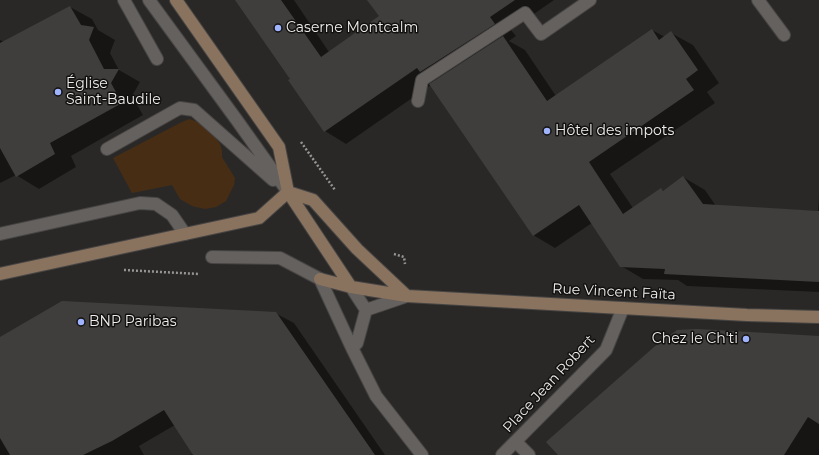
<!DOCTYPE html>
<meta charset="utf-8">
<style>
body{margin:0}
canvas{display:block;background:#2a2826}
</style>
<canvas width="819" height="455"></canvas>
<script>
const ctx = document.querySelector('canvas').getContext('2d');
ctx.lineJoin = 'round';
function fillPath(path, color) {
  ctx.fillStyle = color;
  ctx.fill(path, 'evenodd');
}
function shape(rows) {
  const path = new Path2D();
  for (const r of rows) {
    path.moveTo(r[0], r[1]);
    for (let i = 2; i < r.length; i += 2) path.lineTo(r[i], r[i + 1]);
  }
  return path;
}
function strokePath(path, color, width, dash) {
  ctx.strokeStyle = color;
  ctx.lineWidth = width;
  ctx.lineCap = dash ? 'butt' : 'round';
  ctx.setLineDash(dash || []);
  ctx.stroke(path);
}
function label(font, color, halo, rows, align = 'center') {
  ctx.font = font + ' Montserrat,sans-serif';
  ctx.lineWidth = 3;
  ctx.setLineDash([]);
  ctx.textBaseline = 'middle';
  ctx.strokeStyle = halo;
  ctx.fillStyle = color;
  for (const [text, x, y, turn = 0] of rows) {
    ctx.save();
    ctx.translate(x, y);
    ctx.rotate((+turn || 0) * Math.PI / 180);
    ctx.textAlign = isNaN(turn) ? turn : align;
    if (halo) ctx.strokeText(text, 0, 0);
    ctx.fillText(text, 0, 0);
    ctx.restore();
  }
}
const green = shape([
 [189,119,204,124,215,137,220,144,222,151,222,157,225,162,235,178,234,185,226,201,216,207,205,209,192,206,180,199,172,185,132,193,113,158,180,123]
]);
const shadow = shape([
 [237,0,294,0,329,52,380,16,369,0,554,0,511,30,516,36,509,41,525,50,556,96,652,30,665,37,671,33,693,45,719,83,707,92,715,103,610,174,633,208,661,189,664,191,683,177,705,190,716,206,818,211,819,197,819,292,687,286,678,280,643,279,621,266,592,223,555,248,533,235,431,85,346,144,325,131,291,79],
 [70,7,92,19,98,30,115,40,110,53,119,70,140,82,132,96,143,115,71,156,76,167,39,189,16,175,0,183,0,40,4,42],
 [275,313,294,323,385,455,190,455,193,454,175,425,139,446,144,455,0,455,0,339],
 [819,337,819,455,560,455]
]);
const building = shape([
 [235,0,281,0,321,57,379,16,367,0,515,0,490,17,495,24,420,72,417,68,324,132,288,80,290,79],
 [70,6,81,25,94,27,89,40,104,69,119,69,111,83,122,103,50,143,55,154,16,177,0,148,0,43],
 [652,29,659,40,671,31,698,70,686,79,694,90,589,162,623,214,661,188,663,191,683,176,703,204,819,211,819,282,664,274,665,269,620,267,579,205,533,236,429,84,503,36,547,101],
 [62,301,276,312,375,455,193,455,164,410,112,441,83,455,10,455,0,438,0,337],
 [697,329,819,336,819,424,808,417,784,455,558,455,546,442,654,347,677,330]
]);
const path = shape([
 [301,142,335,190],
 [394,254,404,257,405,264],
 [124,270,199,274]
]);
const lane = shape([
 [124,0,157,59],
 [149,0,236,119,288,192],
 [758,0,784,35],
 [418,101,422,80,525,13,541,34,590,0],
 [107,149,180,108,194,110,273,180],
 [0,234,140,203,156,204,172,215,185,234],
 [212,257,280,258,320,279]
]);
const street = shape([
 [320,279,352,348,376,396,422,455],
 [351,287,366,310],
 [352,348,357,343,366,310,407,296],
 [516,442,529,455],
 [502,455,606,350,623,308]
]);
const secondary = shape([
 [176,0,279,147,288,192,351,287],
 [288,192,313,200,357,249,407,296],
 [0,274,259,218,288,192],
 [320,279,351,287,407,296,747,315,819,317]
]);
const markers = [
 [278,28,4,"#a0b3fd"],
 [58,92,4,"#a0b3fd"],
 [547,131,4,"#a0b3fd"],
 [81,322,4,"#a0b3fd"],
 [746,339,4,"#a0b3fd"]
];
const poiNames = [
 ["Caserne Montcalm",286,28],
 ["Église",66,84],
 ["Saint-Baudile",66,100],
 ["Hôtel des impots",555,131],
 ["BNP Paribas",89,322],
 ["Chez le Ch'ti",738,339,"right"]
];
const streetNames = [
 ["Rue Vincent Faïta",614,292,3],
 ["Place Jean Robert",549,384,-47]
];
fillPath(green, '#472d14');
fillPath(shadow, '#0007');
fillPath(building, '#403e3c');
strokePath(lane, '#474544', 14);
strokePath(street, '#474544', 14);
strokePath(secondary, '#474544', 14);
strokePath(path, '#969593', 2.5, [2, 2]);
strokePath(lane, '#64615f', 12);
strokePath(street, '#64615f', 12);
strokePath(secondary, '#89735e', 12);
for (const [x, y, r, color] of markers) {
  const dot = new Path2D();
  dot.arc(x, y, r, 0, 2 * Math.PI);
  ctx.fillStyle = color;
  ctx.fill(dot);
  strokePath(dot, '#121110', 1.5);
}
label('14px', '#efeeec', '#121110', poiNames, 'left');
label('14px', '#efeeec', '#121110', streetNames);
</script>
